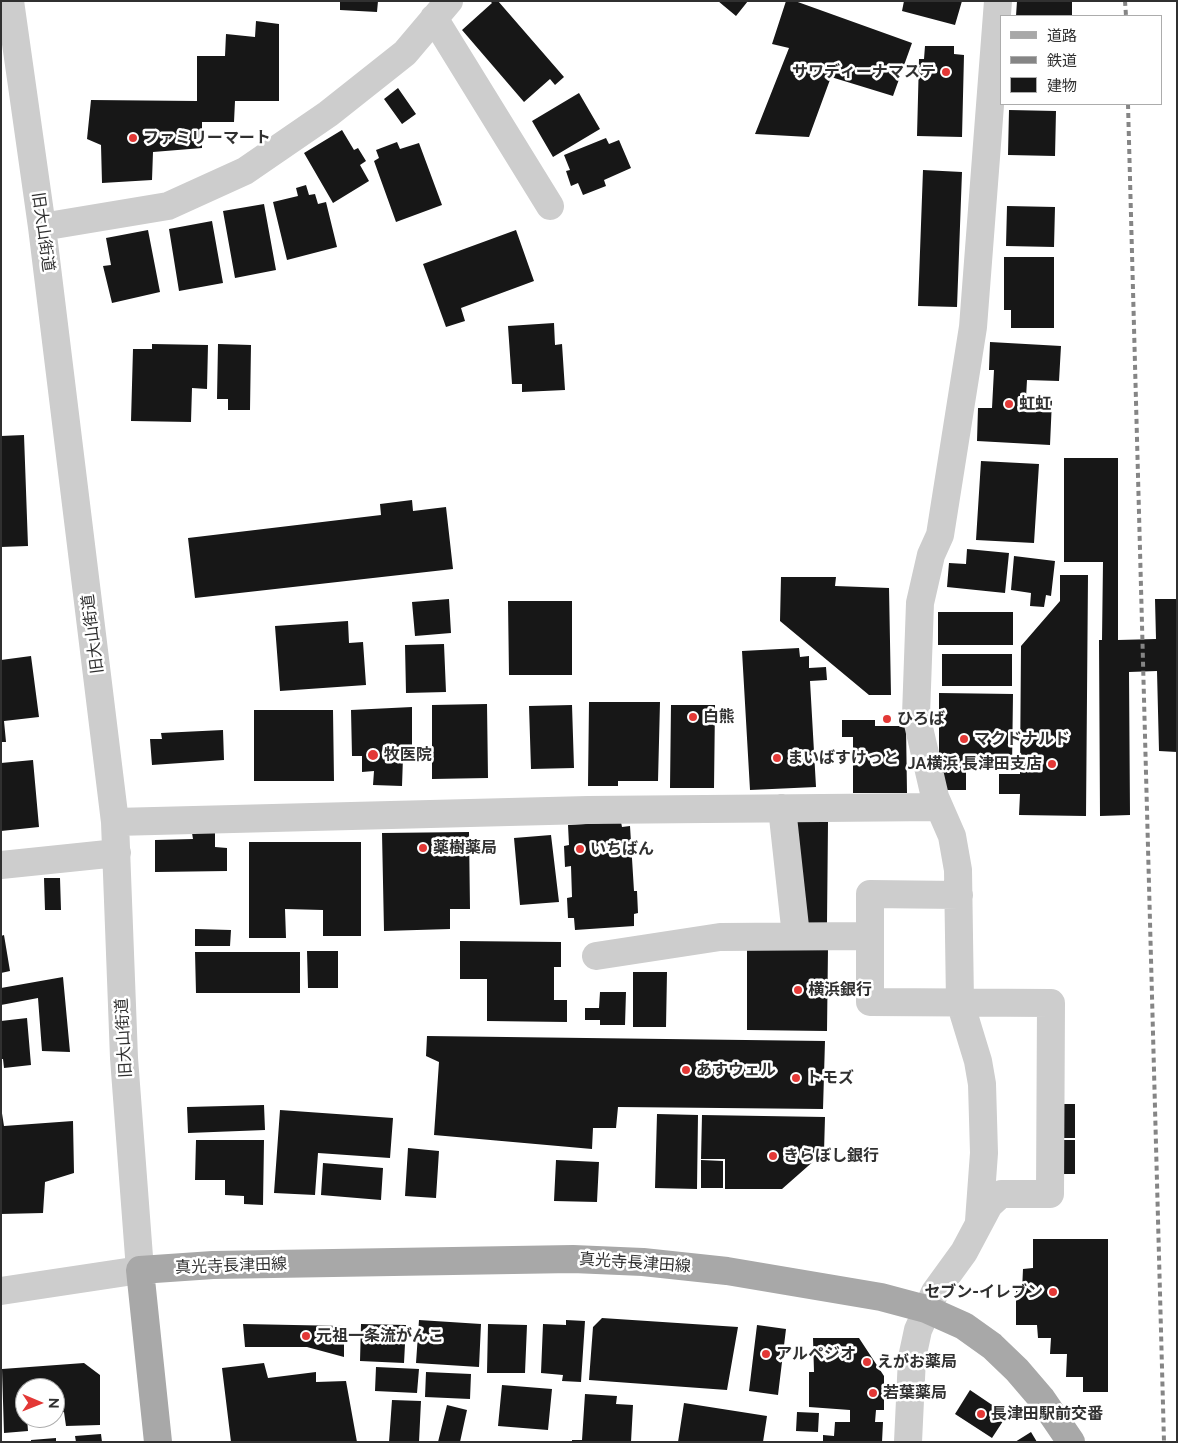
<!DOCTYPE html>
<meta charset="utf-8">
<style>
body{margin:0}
#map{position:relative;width:1178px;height:1443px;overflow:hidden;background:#fff;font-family:Raleway,"Noto Sans JP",sans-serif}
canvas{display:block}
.frame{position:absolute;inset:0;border:2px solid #303030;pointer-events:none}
.legend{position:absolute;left:1000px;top:15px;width:162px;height:90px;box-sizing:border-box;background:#fff;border:1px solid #acacac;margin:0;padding:6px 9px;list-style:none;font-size:15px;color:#303030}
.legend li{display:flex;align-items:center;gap:10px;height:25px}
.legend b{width:25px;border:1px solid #acacac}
.north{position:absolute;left:15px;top:1378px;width:50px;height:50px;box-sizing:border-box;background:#fff;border:1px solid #acacac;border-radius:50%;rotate:91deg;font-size:14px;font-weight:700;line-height:20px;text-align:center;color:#303030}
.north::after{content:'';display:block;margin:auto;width:18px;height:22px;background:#e33836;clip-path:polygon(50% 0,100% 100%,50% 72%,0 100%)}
</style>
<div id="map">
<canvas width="1178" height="1443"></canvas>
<div class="frame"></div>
<ul class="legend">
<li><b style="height:6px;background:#a8a8a8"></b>道路</li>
<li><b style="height:6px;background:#858585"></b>鉄道</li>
<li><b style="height:14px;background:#171717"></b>建物</li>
</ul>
<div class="north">N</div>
</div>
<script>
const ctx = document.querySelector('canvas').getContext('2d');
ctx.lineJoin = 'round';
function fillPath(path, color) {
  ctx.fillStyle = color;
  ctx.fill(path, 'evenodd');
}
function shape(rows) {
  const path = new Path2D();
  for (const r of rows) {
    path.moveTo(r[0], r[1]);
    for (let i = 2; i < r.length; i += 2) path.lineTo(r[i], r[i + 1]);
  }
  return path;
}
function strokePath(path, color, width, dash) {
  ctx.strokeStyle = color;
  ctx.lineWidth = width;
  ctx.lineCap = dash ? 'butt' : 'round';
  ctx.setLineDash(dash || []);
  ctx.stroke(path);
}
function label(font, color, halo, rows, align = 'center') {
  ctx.font = font + ' Raleway,"Noto Sans JP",sans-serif';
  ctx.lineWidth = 5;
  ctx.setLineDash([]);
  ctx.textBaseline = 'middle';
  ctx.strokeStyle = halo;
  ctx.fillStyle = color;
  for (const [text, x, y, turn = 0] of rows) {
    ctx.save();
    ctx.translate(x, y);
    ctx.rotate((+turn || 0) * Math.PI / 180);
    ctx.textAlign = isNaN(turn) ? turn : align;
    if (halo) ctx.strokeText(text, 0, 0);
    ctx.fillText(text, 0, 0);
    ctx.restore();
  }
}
const building = shape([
 [340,1,378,1,377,12,340,10],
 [490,1,498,1,564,77,555,85,550,79,524,102,462,30,492,3],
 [718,1,748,1,736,16],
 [786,1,795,1,912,43,893,96,831,77,809,137,755,134,789,48,772,44],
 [904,1,962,1,955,25,902,11],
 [1017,1,1072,2,1072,16,1016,16],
 [256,21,279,24,279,101,235,101,234,122,202,122,202,148,153,152,152,180,102,183,101,145,87,139,91,100,197,101,197,56,225,56,226,34,255,37],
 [925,46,954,46,954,54,964,55,962,137,917,136,919,59,924,59],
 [398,88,416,114,402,124,384,99],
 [579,93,600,129,553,157,532,121],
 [1009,110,1056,111,1055,156,1008,155],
 [342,130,354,150,358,148,366,161,360,165,369,181,333,203,304,153],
 [606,138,609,144,619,140,631,168,604,180,606,186,583,195,578,183,571,186,566,171,570,170,564,155],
 [397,142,400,149,419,143,442,205,396,222,374,161,379,158,376,150],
 [923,170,962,172,957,307,918,306],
 [306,185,309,195,315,194,318,204,326,202,337,247,287,260,273,202,298,196,296,188],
 [264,204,276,270,235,278,223,211],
 [1007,206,1055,207,1054,247,1006,246],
 [212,221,223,283,179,291,169,229],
 [148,230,160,292,112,303,103,266,111,265,106,238],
 [516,230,534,281,461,308,465,321,446,327,423,264],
 [1004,257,1054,257,1054,328,1011,328,1011,310,1004,310],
 [554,323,555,345,562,344,565,390,522,392,522,384,512,384,508,326],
 [990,342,1061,346,1059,381,1027,380,1026,398,1052,400,1050,445,977,441,978,408,992,408,994,370,989,370],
 [152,344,208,345,207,389,192,388,191,422,131,421,133,349,152,349],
 [218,344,251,345,250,410,228,410,228,399,217,399],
 [24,435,28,546,1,547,1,436],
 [1064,458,1118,458,1118,640,1156,639,1155,599,1177,599,1177,752,1159,751,1157,671,1129,672,1130,815,1100,816,1099,640,1102,640,1103,562,1064,562],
 [981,461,1039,464,1034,543,976,540],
 [412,500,413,511,446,507,453,569,195,598,188,538,381,515,380,504],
 [967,549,1009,553,1005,593,947,587,949,563,966,564],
 [1014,556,1055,561,1051,596,1046,595,1044,607,1030,606,1031,593,1011,590],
 [1060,575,1088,575,1086,816,1019,815,1020,794,999,794,999,774,1020,774,1021,646,1060,601],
 [781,577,836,577,835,586,889,588,891,695,869,695,780,621],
 [449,599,451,633,415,636,412,602],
 [508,601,572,601,572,675,509,675],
 [938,612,1013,612,1013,645,938,645],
 [348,621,349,643,363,642,366,685,280,691,275,626],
 [444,644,446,692,406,693,405,645],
 [799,648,800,657,809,656,809,668,826,667,827,680,810,681,816,787,750,790,742,651],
 [942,654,1012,654,1012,686,942,686],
 [31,656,39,717,4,721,6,742,1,742,1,660],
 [939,693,1013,694,1012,769,966,769,966,790,943,790,943,768,939,768],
 [589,702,660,702,658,781,618,781,618,786,588,786],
 [487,704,488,778,432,779,432,705],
 [572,705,574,768,531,769,529,706],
 [671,705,715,705,714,788,670,788],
 [412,707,412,750,403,757,402,786,373,785,374,771,362,772,362,756,352,756,351,710],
 [254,710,333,710,334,781,254,781],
 [842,720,875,720,875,726,906,726,907,793,853,793,853,737,842,737],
 [223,730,224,760,152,765,150,739,162,739,161,733],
 [33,760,39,827,1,831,1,763],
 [621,822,622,827,630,826,634,891,637,891,638,913,634,914,634,926,575,930,574,918,568,918,567,898,572,897,571,866,565,867,564,846,569,845,568,825],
 [796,822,828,822,827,923,799,923],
 [215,832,215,847,227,848,227,871,155,872,155,840,193,839,192,833],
 [469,832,470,909,450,909,450,929,384,931,382,833],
 [551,835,559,902,520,905,514,838],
 [249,842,361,842,361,936,323,936,323,910,285,909,286,938,249,938],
 [44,878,60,878,61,910,45,910],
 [195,929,231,930,230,946,195,946],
 [4,935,10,971,1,973,1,936],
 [460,941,561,942,561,967,554,967,554,1000,567,1000,567,1022,487,1021,487,979,460,979],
 [747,946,828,948,827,1031,747,1030],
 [307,951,338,951,338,988,308,988],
 [195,952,300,952,300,993,196,993],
 [633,972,667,972,666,1027,633,1027],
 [63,977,70,1052,42,1051,38,998,1,1005,1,988],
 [600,992,626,992,625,1025,600,1025,600,1020,585,1020,585,1008,599,1008],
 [27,1018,31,1065,4,1068,3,1059,1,1059,1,1021],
 [427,1036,825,1041,823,1109,618,1107,616,1128,593,1128,592,1149,434,1135,439,1062,426,1056],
 [1063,1104,1075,1104,1075,1138,1063,1138],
 [264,1105,265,1130,188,1133,187,1107],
 [1,1107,4,1126,73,1121,74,1173,45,1182,43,1213,1,1214],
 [280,1110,393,1118,390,1158,318,1153,315,1195,274,1193],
 [657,1114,698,1115,697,1189,655,1188],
 [702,1115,825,1117,824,1152,782,1189,725,1189,725,1159,701,1159],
 [196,1140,264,1140,263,1205,244,1204,244,1196,225,1195,225,1180,195,1180],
 [1063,1140,1075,1140,1075,1174,1063,1174],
 [408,1148,439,1151,436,1198,405,1196],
 [556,1160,599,1162,597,1202,554,1201],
 [701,1160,723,1161,723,1188,701,1188],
 [323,1163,383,1168,381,1200,321,1195],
 [1033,1239,1108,1239,1108,1392,1083,1392,1083,1377,1066,1377,1067,1354,1050,1354,1051,1338,1038,1338,1037,1325,1016,1325,1016,1291,1022,1291,1023,1269,1033,1268],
 [602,1318,738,1327,727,1390,589,1380,593,1327],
 [419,1320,481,1324,479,1367,416,1363],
 [566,1320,585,1321,581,1382,562,1381,563,1375,541,1373,543,1324,566,1325],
 [243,1324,344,1326,344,1357,307,1347,245,1347],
 [361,1324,406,1325,404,1363,360,1361],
 [488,1324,527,1325,525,1373,487,1373],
 [757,1325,786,1329,778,1395,749,1391],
 [813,1338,859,1338,884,1376,884,1410,876,1410,875,1422,883,1422,882,1442,823,1442,823,1435,834,1436,835,1422,850,1422,850,1410,809,1407,809,1372,814,1372],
 [84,1363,100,1375,100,1425,66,1426,64,1412,55,1414,55,1388,25,1388,25,1418,27,1418,28,1431,4,1433,2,1369],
 [264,1363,268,1378,316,1372,316,1382,346,1381,357,1442,231,1442,222,1368],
 [376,1367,419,1369,417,1393,375,1391],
 [426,1372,471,1374,470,1399,425,1397],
 [502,1385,552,1389,548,1430,498,1426],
 [970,1390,1007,1415,992,1438,955,1414],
 [585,1394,617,1396,616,1404,633,1405,631,1442,572,1442,572,1440,582,1440],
 [392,1400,421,1401,419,1442,389,1442],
 [684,1403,767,1416,763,1442,678,1442],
 [447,1405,467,1410,460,1442,438,1442],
 [797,1412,819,1413,818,1432,796,1431],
 [1031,1432,1037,1442,1015,1442],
 [101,1434,102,1442,76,1442,75,1436],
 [56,1438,56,1442,31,1442,31,1440]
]);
const minor = shape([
 [434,18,550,206],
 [42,227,168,206,245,171,328,114,405,53,449,1],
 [782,808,796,936],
 [115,822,588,810,939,807],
 [1,865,117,853],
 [596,956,720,937,870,936],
 [979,1221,984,1153,982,1084,978,1061,960,1002,958,870,952,836,935,797,916,715,920,603,931,555,940,535,973,327,998,1],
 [1,1291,140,1270,124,1058,115,822,42,227,10,1],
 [908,1442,912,1358,918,1330,935,1292,964,1252,989,1205,1001,1194,1050,1194,1051,1003,870,1002,870,894,959,895]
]);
const major = shape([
 [158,1442,140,1270,213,1265,573,1259,643,1262,727,1271,881,1297,926,1309,964,1326,992,1346,1017,1370,1041,1398,1071,1442]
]);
const rail = shape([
 [1125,1,1126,16],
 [1128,104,1164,1442]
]);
const markers = [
 [946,72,5,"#e33836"],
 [133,138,5,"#e33836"],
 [1009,404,5,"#e33836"],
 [693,717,5,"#e33836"],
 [887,719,5,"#e33836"],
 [964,739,5,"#e33836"],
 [373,755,6,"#e33836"],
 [777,758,5,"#e33836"],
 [1052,764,5,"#e33836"],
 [423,848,5,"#e33836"],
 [580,849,5,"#e33836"],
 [798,990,5,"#e33836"],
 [686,1070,5,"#e33836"],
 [796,1078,5,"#e33836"],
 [773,1156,5,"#e33836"],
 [1053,1292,5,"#e33836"],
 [306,1336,5,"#e33836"],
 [766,1354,5,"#e33836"],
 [867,1362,5,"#e33836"],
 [873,1393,5,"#e33836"],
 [981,1414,5,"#e33836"]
];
const poiNames = [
 ["サワディーナマステ",936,72,"right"],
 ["ファミリーマート",143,138],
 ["虹虹",1019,404],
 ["白熊",703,717],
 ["ひろば",897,719],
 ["マクドナルド",974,739],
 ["牧医院",384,755],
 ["まいばすけっと",787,758],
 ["JA横浜 長津田支店",1042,764,"right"],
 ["薬樹薬局",433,848],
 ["いちばん",590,849],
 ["横浜銀行",808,990],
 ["あすウェル",696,1070],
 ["トモズ",806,1078],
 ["きらぼし銀行",783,1156],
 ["セブン-イレブン",1043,1292,"right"],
 ["元祖一条流がんこ",316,1336],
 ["アルペジオ",776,1354],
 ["えがお薬局",877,1362],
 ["若葉薬局",883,1393],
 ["長津田駅前交番",991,1414]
];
const streetNames = [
 ["旧大山街道",43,232,82],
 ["旧大山街道",93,634,-97],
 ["旧大山街道",124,1038,-93],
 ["真光寺長津田線",635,1263,4],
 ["真光寺長津田線",231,1266,-2]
];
fillPath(building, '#171717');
strokePath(minor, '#cdcdcd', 28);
strokePath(major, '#a8a8a8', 28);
strokePath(rail, '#858585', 4, [5, 4]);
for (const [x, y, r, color] of markers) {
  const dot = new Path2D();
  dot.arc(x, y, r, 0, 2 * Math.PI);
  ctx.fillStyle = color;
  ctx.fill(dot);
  strokePath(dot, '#fff', 2);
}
label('bold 16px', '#303030', '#fff', poiNames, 'left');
label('16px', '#303030', '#fff', streetNames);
</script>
